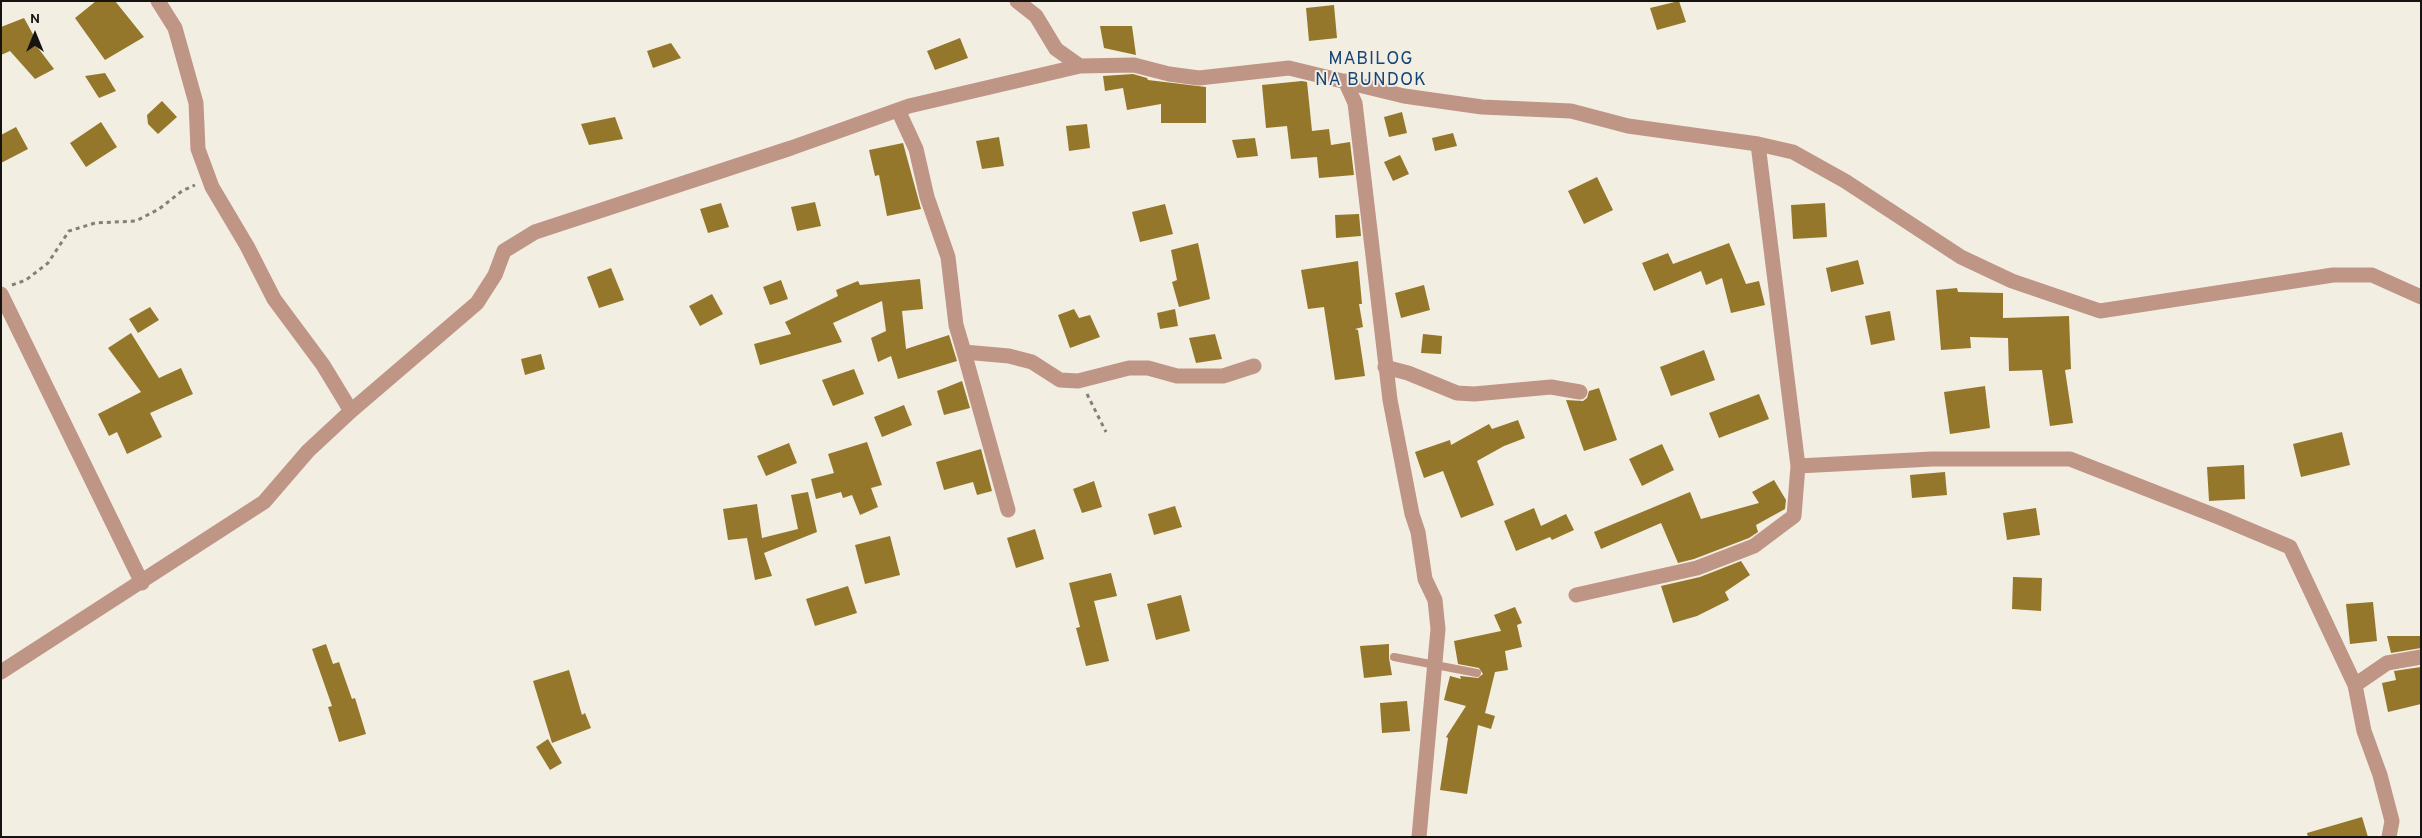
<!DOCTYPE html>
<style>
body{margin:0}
#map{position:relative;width:2422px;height:838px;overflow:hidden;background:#f3eee2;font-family:Overpass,sans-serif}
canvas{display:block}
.frame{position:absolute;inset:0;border:2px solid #161410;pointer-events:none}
.north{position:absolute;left:10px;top:10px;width:50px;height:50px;-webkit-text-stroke:4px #f3eee2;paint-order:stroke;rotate:0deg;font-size:14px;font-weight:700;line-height:20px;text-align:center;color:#161410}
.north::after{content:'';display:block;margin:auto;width:18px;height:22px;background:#161410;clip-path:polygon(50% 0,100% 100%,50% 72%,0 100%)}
</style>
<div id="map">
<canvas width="2422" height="838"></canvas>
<div class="frame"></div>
<div class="north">N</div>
</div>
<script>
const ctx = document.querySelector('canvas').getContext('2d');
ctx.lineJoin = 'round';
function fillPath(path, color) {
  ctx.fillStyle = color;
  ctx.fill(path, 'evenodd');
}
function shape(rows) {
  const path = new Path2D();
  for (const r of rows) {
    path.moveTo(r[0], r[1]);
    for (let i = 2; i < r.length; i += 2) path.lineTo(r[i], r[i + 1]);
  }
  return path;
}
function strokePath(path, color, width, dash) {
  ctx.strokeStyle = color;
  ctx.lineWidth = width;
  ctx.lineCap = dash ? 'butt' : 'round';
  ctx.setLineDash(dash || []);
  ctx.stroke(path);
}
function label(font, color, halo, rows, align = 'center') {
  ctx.font = font + ' Overpass,sans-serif';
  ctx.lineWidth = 4;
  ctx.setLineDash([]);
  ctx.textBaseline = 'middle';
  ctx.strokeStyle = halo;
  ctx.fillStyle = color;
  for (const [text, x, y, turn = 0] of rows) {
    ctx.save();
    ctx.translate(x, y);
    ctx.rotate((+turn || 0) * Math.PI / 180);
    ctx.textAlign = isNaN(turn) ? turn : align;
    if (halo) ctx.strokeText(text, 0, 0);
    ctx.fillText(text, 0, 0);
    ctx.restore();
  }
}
const building = shape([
 [96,1,115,1,144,37,105,60,75,18],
 [1679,1,1686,22,1657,30,1650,8],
 [1334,5,1337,38,1309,41,1306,8],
 [24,18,35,38,32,40,54,69,35,79,10,51,1,55,1,27],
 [1100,26,1132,26,1136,55,1104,48],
 [960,38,968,58,935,70,927,51],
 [671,43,681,58,653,68,647,51],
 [105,73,116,91,99,98,85,76],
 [1133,74,1147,78,1148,80,1206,87,1206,123,1161,123,1161,104,1127,110,1123,88,1105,91,1103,76],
 [1302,81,1307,82,1312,131,1329,129,1331,145,1350,142,1354,175,1319,178,1317,157,1291,159,1287,126,1266,128,1262,85],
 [162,101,177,117,158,134,148,124,147,115],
 [1402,112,1407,133,1389,137,1384,117],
 [615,117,623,139,589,145,581,124],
 [101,122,117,147,86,167,70,143],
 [1087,124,1090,148,1069,151,1066,126],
 [16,127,28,149,1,163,1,135],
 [1453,133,1457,146,1435,151,1432,138],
 [999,137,1004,166,982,169,976,141],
 [1255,138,1258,156,1237,158,1232,140],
 [903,143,921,209,887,216,879,175,875,176,869,150],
 [1400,155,1409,174,1393,181,1384,162],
 [1597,177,1613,210,1584,224,1568,191],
 [815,202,821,226,797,231,791,207],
 [721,203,729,227,708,233,700,209],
 [1825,203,1827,237,1793,239,1791,205],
 [1165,204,1173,234,1140,242,1132,212],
 [1359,214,1361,236,1336,238,1335,215],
 [1198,243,1210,299,1179,307,1172,282,1177,280,1171,250],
 [1729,243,1746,284,1759,281,1765,305,1731,313,1722,278,1706,285,1701,271,1654,291,1642,263,1668,253,1673,264],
 [1858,260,1864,284,1831,292,1826,268],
 [1358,261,1362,304,1359,304,1363,327,1355,329,1358,330,1365,376,1335,380,1324,307,1308,309,1301,270],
 [611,268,624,300,599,308,587,277],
 [920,279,923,309,902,311,906,349,949,335,957,361,898,379,891,356,878,362,871,338,886,331,882,301,833,323,842,342,760,365,754,344,791,334,785,322,838,296,836,290,858,281,860,285],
 [781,280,788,299,770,305,763,287],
 [1424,285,1430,310,1401,318,1395,293],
 [1957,288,1958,292,2003,293,2003,318,2069,316,2071,369,2065,370,2073,423,2050,426,2042,370,2009,371,2008,338,1970,337,1971,348,1941,350,1936,290],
 [712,294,723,314,700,326,689,306],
 [150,307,159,320,138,333,129,319],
 [1074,309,1079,318,1090,315,1100,337,1070,348,1058,315],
 [1175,309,1178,326,1160,329,1157,313],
 [1890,311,1895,340,1871,345,1865,316],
 [131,333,159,378,181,368,193,394,150,413,162,437,127,454,117,432,109,436,98,414,141,392,108,348],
 [1215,334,1222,359,1196,363,1189,338],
 [1423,334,1442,336,1441,354,1421,353],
 [1704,350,1715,380,1671,396,1660,367],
 [541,354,545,369,525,375,521,359],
 [854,369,864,394,833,406,822,380],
 [962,381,970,408,944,415,937,391],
 [1985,386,1990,428,1950,434,1944,392],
 [1599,388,1617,440,1584,451,1566,400,1583,401,1587,398,1589,391],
 [1759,394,1769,419,1719,438,1709,413],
 [904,405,912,425,882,437,874,417],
 [1518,420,1525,438,1504,446,1477,461,1494,505,1461,518,1443,471,1424,478,1415,452,1450,440,1451,445,1489,424,1492,429],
 [2342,432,2350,465,2301,477,2293,444],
 [867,442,882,485,871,488,878,507,860,515,852,495,843,498,841,492,816,499,811,479,834,473,828,454],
 [789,443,797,463,766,476,757,456],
 [1662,444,1674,470,1642,486,1629,459],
 [981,449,992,491,977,495,973,482,944,490,936,462],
 [2244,465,2245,499,2209,501,2207,467],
 [1945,472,1947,495,1912,498,1910,475],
 [1774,480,1786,500,1785,509,1756,525,1758,532,1749,538,1694,559,1678,563,1661,523,1601,549,1594,532,1690,492,1701,519,1759,503,1752,492],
 [1094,481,1102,507,1082,513,1073,489],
 [808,492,817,532,764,553,772,576,755,580,747,538,728,540,723,509,757,504,762,538,798,529,791,495],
 [1175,506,1182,527,1154,535,1148,514],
 [1534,508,1541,526,1566,514,1574,530,1552,540,1550,537,1516,551,1504,521],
 [2036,508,2040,535,2007,540,2003,513],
 [1035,529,1044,559,1016,568,1007,538],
 [890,536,900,575,865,584,855,545],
 [1741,561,1750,575,1725,592,1729,600,1697,616,1673,623,1661,586,1700,577],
 [1111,573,1117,596,1094,601,1109,661,1086,666,1076,628,1080,627,1069,583],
 [2013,577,2042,578,2041,611,2012,609],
 [848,586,857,613,815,626,806,599],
 [1181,595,1190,631,1156,640,1147,604],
 [2373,602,2377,641,2350,644,2346,604],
 [1515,607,1522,623,1517,625,1522,647,1505,651,1508,670,1495,672,1485,713,1495,716,1491,729,1478,725,1467,794,1440,790,1448,738,1446,737,1466,706,1444,700,1450,676,1461,679,1460,676,1478,678,1483,674,1479,668,1458,664,1454,641,1501,631,1494,615],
 [2387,636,2421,636,2421,648,2391,653],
 [326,644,333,664,339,662,352,699,355,698,366,734,339,742,328,707,332,706,312,649],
 [1389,644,1389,658,1392,675,1364,678,1360,646],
 [2421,667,2421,704,2388,712,2382,683,2396,680,2394,671],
 [569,670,582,715,585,713,591,728,552,743,533,681],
 [1407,701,1410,731,1382,733,1380,703],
 [548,739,562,763,550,770,536,747],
 [2362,817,2368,837,2308,837,2307,833]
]);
const path = shape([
 [12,285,26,280,48,263,69,231,95,223,136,221,159,209,182,191,195,185],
 [1087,394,1106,432]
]);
const lane = shape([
 [1394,657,1477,673]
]);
const street = shape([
 [158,1,175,28,196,103,198,149,212,187,247,246,274,299,323,365,351,411],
 [1017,1,1036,16,1056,49,1080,66],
 [1345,81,1355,103,1390,400,1412,514,1418,532,1425,579,1435,600,1438,629,1419,837],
 [898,110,916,149,927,197,948,257,956,325,964,352,1009,356,1032,362,1060,380,1078,381,1129,368,1148,368,1177,376,1223,376,1254,366],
 [1,294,142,583],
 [964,352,1008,510],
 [1385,367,1408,373,1457,393,1474,394,1551,387,1580,392],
 [1798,466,1932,459,2070,459,2221,518,2290,547,2355,685],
 [1576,595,1697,568,1754,546,1794,516,1798,466,1758,144],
 [1,672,264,502,308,451,351,411,477,303,495,275,504,251,535,232,791,148,909,106,1080,66,1134,65,1169,74,1199,78,1289,68,1404,96,1482,107,1571,111,1628,126,1758,144,1793,152,1845,181,1961,257,2012,281,2100,311,2333,275,2372,275,2421,297],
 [2389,837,2392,821,2380,775,2364,731,2355,685,2387,663,2421,657]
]);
const quarterNames = [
 ["MABILOG",1371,60],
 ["NA BUNDOK",1371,81]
];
fillPath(building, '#94772b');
strokePath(path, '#848078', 3, [4, 4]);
strokePath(lane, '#bf9586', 8);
strokePath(street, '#bf9586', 15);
ctx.letterSpacing = '1px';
label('18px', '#174477', '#f3eee2', quarterNames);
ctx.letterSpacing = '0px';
</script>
